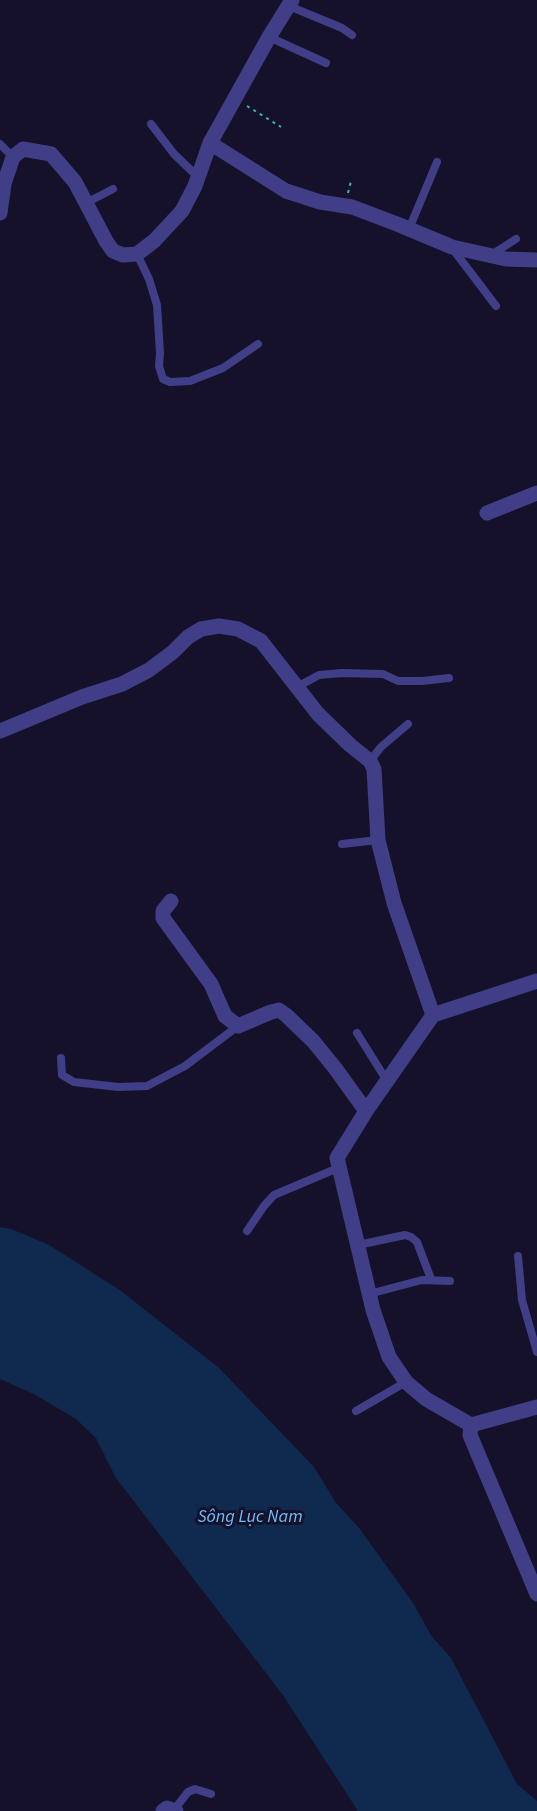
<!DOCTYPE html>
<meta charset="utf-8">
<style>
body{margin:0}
canvas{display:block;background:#15112a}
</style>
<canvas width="537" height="1811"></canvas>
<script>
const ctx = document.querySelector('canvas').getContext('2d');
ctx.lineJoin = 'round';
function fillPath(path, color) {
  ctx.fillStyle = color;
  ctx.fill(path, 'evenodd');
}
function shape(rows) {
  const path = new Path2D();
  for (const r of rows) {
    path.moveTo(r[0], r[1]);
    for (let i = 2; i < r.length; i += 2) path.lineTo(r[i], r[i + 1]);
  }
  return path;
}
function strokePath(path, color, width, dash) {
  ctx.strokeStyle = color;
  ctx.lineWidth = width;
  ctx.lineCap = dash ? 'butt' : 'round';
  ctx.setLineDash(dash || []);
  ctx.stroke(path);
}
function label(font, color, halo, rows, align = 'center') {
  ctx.font = font + ' "Source Sans 3",sans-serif';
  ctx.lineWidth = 6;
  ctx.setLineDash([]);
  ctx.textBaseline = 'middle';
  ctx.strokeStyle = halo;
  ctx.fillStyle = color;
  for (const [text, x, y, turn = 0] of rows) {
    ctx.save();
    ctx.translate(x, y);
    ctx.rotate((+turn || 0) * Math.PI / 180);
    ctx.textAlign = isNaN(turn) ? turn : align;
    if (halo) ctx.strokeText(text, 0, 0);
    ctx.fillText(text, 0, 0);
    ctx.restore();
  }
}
const water = shape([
 [0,1227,11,1229,49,1245,121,1291,219,1368,314,1467,336,1503,359,1528,413,1603,432,1637,451,1658,517,1784,537,1801,537,1811,358,1811,283,1695,116,1478,96,1438,76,1419,34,1394,0,1379]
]);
const path = shape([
 [247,106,281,127],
 [348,193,351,181]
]);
const lane = shape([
 [289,6,342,28,352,35],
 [269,37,326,63],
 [151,124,174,154,198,177],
 [0,144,13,157],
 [86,203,113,189],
 [409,229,437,162],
 [452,248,496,306],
 [137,254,149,279,157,305,160,353,159,366,163,379,170,382,190,381,223,368,258,344],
 [491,255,516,239],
 [297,687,319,675,342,673,383,674,398,681,422,681,449,678],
 [370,761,381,747,408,724],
 [342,844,378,840],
 [357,1033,387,1081],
 [61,1058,62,1075,74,1082,118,1087,147,1086,185,1066,238,1026],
 [247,1231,264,1206,274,1195,338,1168],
 [358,1245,405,1235,411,1237,417,1242,431,1279],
 [518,1256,522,1300,537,1352],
 [369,1294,422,1280,450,1281],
 [356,1411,406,1382],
 [174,1810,188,1792,195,1789,211,1794]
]);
const street = shape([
 [210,143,286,191,320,202,352,207,397,224,452,247,506,259,537,260],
 [0,213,4,184,13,157,23,149,51,154,75,182,106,241,113,251,123,255,137,254,154,241,182,211,195,186,210,143,269,37,292,0],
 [487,513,537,493],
 [0,731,82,697,122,684,149,670,173,652,188,637,201,629,219,626,238,629,261,641,318,714,350,745,370,761,374,769,378,840,394,903,433,1015],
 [171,901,163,911,163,918,211,984,225,1016,238,1026,271,1012,279,1010,286,1015,313,1041,335,1068,366,1111],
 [537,981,433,1015,366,1111,337,1158,373,1310,389,1357,406,1382,426,1399,471,1425,537,1407],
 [471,1425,470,1435,537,1594],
 [163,1811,167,1808,176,1811]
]);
const waterNames = [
 ["Sông Lục Nam",250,1518]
];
fillPath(water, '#102a4f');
strokePath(path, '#34b9ae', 2, [3, 4.5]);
strokePath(lane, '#3f3e87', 8);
strokePath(street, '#3f3e87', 15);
label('italic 18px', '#6cbdfb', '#15112a', waterNames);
</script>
